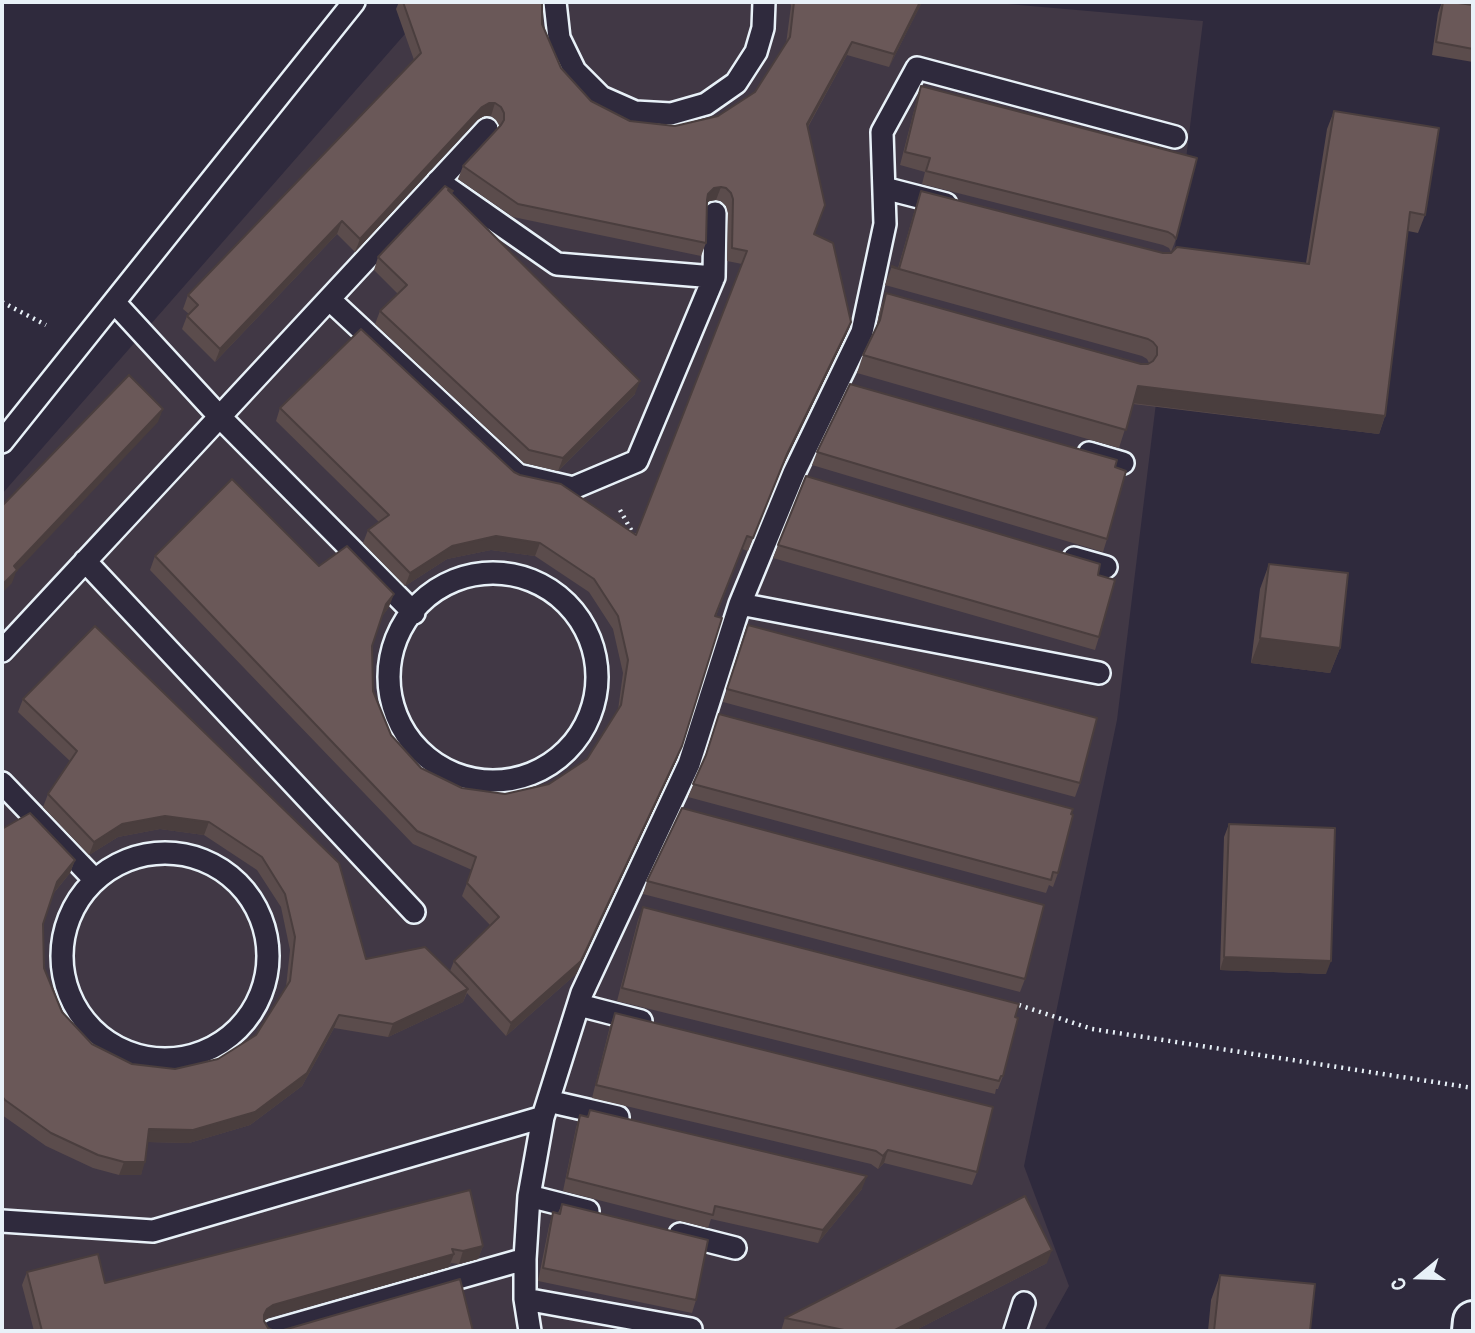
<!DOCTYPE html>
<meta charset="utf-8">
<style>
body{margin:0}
#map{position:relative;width:1475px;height:1333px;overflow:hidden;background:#2f2a3d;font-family:Pangolin,sans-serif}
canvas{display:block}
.frame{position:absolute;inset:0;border:4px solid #e8f1f8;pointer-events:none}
.north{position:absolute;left:1384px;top:1242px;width:70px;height:70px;-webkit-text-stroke:5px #2f2a3d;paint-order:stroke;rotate:251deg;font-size:19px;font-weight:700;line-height:28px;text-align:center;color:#e8f1f8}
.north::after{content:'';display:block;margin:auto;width:24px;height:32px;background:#e8f1f8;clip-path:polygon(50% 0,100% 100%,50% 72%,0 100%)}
</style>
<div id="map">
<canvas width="1475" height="1333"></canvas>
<div class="frame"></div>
<div class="north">С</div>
</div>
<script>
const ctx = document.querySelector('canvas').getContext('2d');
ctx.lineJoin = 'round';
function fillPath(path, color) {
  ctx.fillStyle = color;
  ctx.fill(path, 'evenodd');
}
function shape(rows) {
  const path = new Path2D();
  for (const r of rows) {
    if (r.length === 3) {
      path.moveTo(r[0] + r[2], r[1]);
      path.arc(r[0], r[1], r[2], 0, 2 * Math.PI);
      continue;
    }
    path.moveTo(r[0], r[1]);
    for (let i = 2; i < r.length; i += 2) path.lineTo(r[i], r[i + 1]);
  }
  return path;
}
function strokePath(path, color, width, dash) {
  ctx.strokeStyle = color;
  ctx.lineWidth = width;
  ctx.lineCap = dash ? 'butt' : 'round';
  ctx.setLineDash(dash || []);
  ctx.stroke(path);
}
const built = shape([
 [433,2,985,2,1203,21,1117,720,1024,1166,1069,1286,1044,1331,2,1331,2,494]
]);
const path = shape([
 [2,302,46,325],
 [620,510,635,537],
 [1019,1005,1092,1029,1473,1088]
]);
const lane = shape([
 [555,2,559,38,575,71,601,97,635,112,671,114,706,104,736,83,756,52,763,28,764,2],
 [438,181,557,264,714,277],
 [884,188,946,204],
 [329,299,518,475,573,488,637,461,714,277,715,213],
 [114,302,219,416,414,613],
 [2,442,354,2],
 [1089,453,1123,463],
 [1074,558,1106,567],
 [85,561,414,912],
 [493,677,104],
 [740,604,1099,673],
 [2,651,487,129],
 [2,783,95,880],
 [165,956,103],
 [579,1005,641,1021],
 [548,1101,618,1117],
 [529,1196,588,1211],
 [2,1221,153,1231,543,1117],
 [680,1234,735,1248],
 [525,1299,691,1329],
 [272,1331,525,1259],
 [530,1331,525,1299,525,1259,529,1196,543,1117,582,993,689,764,740,604,794,473,862,332,885,224,882,132,917,68,1175,137],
 [1015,1331,1024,1303]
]);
const street = shape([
 [1472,1331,1473,1321]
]);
const wall = shape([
 [399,2,542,2,542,24,561,68,591,101,630,121,675,126,718,116,755,92,786,44,791,6,790,2,922,2,889,67,847,55,808,127,814,234,851,322,846,335,782,467,748,551,742,549,716,616,682,746,677,759,576,974,506,1036,467,993,463,1002,388,1037,334,1028,302,1086,250,1125,189,1143,148,1142,141,1175,119,1175,93,1168,46,1146,2,1115,2,829,75,860,70,873,53,894,43,924,44,968,62,1012,92,1044,132,1064,175,1069,218,1059,256,1035,286,987,290,950,281,907,257,870,204,835,160,829,118,837,89,855,43,807,48,794,70,761,18,712,23,699,95,626,366,959,450,971,454,961,490,925,462,896,472,870,413,844,150,570,155,556,319,566,389,607,382,616,372,646,373,691,391,735,421,768,462,788,505,794,549,784,587,759,618,710,623,673,613,629,589,592,535,556,491,550,447,559,405,586,363,543,368,530,379,522,276,421,280,408,514,472,636,535,742,264,727,261,728,213,726,206,721,201,716,200,709,201,707,204,706,243,701,256,513,217,458,179,463,166,500,127,496,120,491,116,484,116,477,120,355,252,337,234,215,362,182,329,187,316,189,314,183,309,188,295,414,60,396,9],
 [1442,2,1473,5,1473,62,1432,55,1438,13],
 [921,86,1197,158,1176,239,1171,252,1306,263,1327,129,1334,111,1425,215,1418,233,1408,231,1385,416,1379,434,1133,404,1119,448,857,373,863,355,876,329,880,310,886,293,1141,364,1149,363,1147,359,1142,356,885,285,892,266,898,268,915,209,921,191,1163,253,1171,252,1169,248,1163,245,922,184,925,172,900,165,917,99],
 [445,186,453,191,452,194,635,394,558,471,524,463,375,324,380,311,398,294,374,270,378,257],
 [817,452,1115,467,1107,539,1103,552,812,465],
 [778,545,1098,575,1099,637,1095,650,773,558],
 [1269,564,1340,648,1330,673,1251,663,1260,589],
 [748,625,1080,783,1075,797,723,702],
 [719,714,1058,873,1053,887,1049,885,1046,893,688,797,704,759],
 [1229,824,1326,974,1220,970,1224,837],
 [647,881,1025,979,1020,992,643,894],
 [643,907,1003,1076,998,1089,996,1089,995,1094,617,1001,638,920],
 [615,1013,977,1172,972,1185,884,1163,878,1169,871,1164,592,1098,610,1026],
 [590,1110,862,1189,818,1243,711,1219,708,1228,563,1191,576,1128,580,1115,587,1117],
 [562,1204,696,1300,692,1313,538,1281,549,1226,553,1212,558,1213],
 [483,1246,478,1259,459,1264,451,1263,449,1267,268,1318,264,1321,268,1328,274,1331,473,1331,34,1331,22,1285,27,1272,105,1283],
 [1047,1263,914,1331,781,1331,785,1318],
 [1220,1275,1310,1331,1208,1331,1211,1300]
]);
const shadedWall = shape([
 [920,2,922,2,889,67,894,54],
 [852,42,847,55,802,137,807,124],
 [489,103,495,103,491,116,484,116,477,120,355,252,360,239,482,107],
 [721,187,716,200,709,201,703,207,708,194,714,188],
 [342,221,337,234,215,362,220,349],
 [851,322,846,335,782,467,748,551,787,454],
 [640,381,635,394,558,471,563,458],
 [1138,386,1385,416,1379,434,1132,403],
 [163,409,158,422,16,572,12,583,2,593,2,585,14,566],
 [496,536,540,543,535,556,491,550,447,559,405,586,410,573,452,546],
 [394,594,389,607,382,617,386,604],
 [1260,638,1340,648,1330,673,1251,663],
 [682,746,677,759,576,974,506,1036,511,1023],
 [165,816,209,822,204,835,160,829,118,837,89,855,94,842,122,824],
 [75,860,70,873,52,895,57,882],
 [1224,957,1331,961,1326,974,1220,970],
 [468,989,463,1002,388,1037,393,1024],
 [339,1015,334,1028,302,1086,250,1125,189,1143,144,1142,149,1129],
 [888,1150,884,1163,878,1169,883,1156],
 [124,1162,145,1162,141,1175,119,1175],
 [867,1176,862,1189,818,1243,823,1230],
 [483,1246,478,1259,459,1264,463,1251],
 [1052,1250,1047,1263,914,1331,893,1331],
 [454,1254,449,1267,268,1318,262,1322,259,1328,267,1309,273,1305]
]);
const building = shape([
 [403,2,542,2,542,24,561,68,591,101,630,121,675,126,718,116,755,92,790,37,794,2,920,2,894,54,852,42,807,124,825,205,814,234,833,243,851,322,787,454,753,538,747,536,715,616,722,618,682,746,581,961,511,1023,454,961,499,917,467,883,476,857,417,831,155,556,232,479,319,566,347,546,394,594,386,604,372,646,373,691,391,735,421,768,462,788,505,794,549,784,587,759,621,705,628,660,618,616,594,579,540,543,496,536,452,546,410,573,368,530,389,515,280,408,361,329,514,472,520,475,561,484,636,535,747,251,732,248,733,199,731,193,726,188,721,187,714,188,708,194,707,200,706,243,518,204,463,166,501,125,504,120,504,113,501,107,495,103,489,103,482,107,360,239,342,221,220,349,187,316,198,305,188,295,421,53,403,2],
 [1443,2,1451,2,1473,5,1473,49,1436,42,1443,2],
 [921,86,1197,158,1176,239,1173,235,1168,232,926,171,930,158,905,152,921,86],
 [1334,111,1439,128,1425,215,1410,212,1385,416,1138,386,1126,430,863,355,880,320,886,293,1141,364,1148,364,1153,361,1157,355,1157,347,1153,342,1148,339,892,267,892,266,899,269,921,191,1163,253,1171,253,1177,247,1309,264,1334,111],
 [445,186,453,191,448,190,640,381,563,458,529,450,380,311,407,285,378,257,445,186],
 [129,375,163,409,14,566,17,570,2,585,2,506,129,375],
 [850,384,1117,460,1115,467,1126,471,1107,539,817,452,850,384],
 [806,476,1100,564,1098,575,1115,580,1099,637,778,545,806,476],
 [1269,564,1348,573,1340,648,1260,638,1269,564],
 [748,625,1097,718,1080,783,727,689,748,625],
 [95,626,339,863,366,959,425,947,468,989,393,1024,339,1015,307,1073,255,1112,193,1130,149,1129,145,1162,124,1162,98,1155,51,1133,5,1100,2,1096,2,829,30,813,75,860,57,882,43,924,44,968,62,1012,92,1044,132,1064,175,1069,218,1059,256,1035,290,981,295,937,285,894,262,857,209,822,165,816,122,824,94,842,48,794,77,751,23,699,95,626],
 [719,714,1073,809,1071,814,1073,815,1058,873,1053,872,1051,880,693,784,706,755,719,714],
 [682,808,1044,905,1025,979,647,881,682,808],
 [1229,824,1335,828,1331,961,1224,957,1229,824],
 [643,907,1019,1004,1015,1017,1018,1018,1003,1076,1001,1076,999,1081,622,988,643,907],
 [615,1013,993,1107,977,1172,888,1150,883,1156,876,1151,596,1085,615,1013],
 [590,1110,867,1176,823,1230,715,1206,713,1215,567,1178,580,1115,588,1117,590,1110],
 [470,1190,483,1246,463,1251,452,1249,454,1254,273,1305,267,1309,264,1315,264,1321,268,1328,274,1331,280,1331,460,1279,473,1331,42,1331,27,1272,98,1254,105,1283,470,1190],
 [1025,1196,1052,1250,893,1331,835,1331,844,1330,785,1318,1025,1196],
 [562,1204,708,1240,696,1300,543,1268,553,1212,560,1214,562,1204],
 [1220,1275,1315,1284,1310,1331,1214,1331,1220,1275]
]);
fillPath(built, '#413845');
strokePath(lane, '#e8f1f8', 26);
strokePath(street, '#e8f1f8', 44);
strokePath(path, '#e8f1f8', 4.5, [2, 5]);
strokePath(lane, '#2f2a3d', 21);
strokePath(street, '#2f2a3d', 38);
fillPath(wall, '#5b4c4c');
fillPath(shadedWall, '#4a3e3e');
fillPath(building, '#6a5858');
strokePath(building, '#4a3e3e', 2);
</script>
